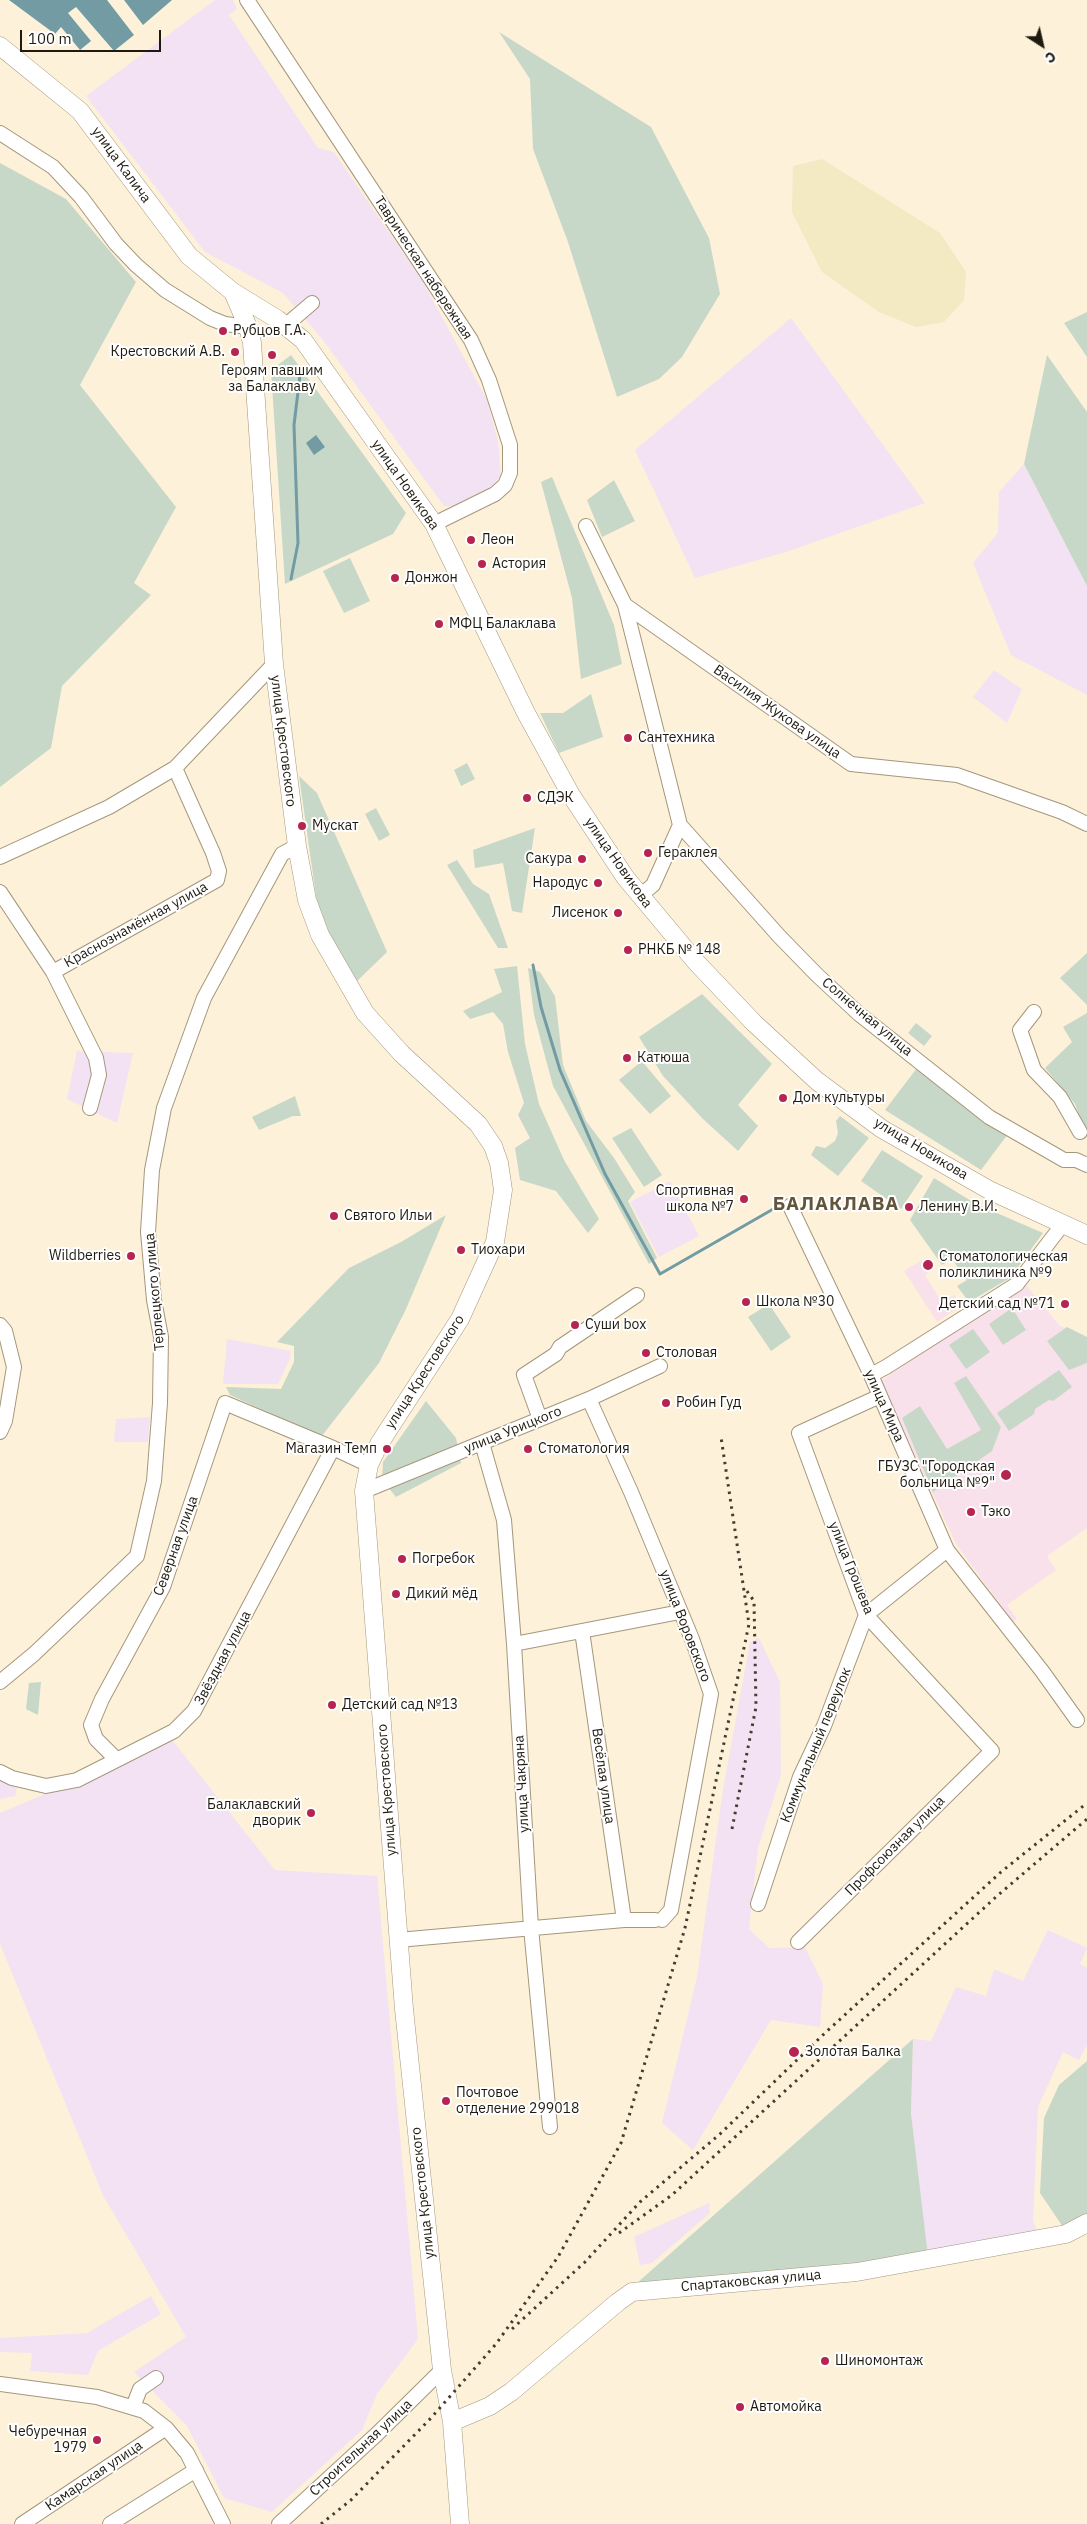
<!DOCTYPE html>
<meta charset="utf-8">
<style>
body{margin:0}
#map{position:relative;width:1087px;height:2524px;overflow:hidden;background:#fdf1d9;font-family:"IBM Plex Sans",sans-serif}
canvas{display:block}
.north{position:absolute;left:1017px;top:20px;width:50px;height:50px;-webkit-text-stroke:4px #fff;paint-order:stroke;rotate:145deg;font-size:14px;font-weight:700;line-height:20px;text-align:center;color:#1f1a0f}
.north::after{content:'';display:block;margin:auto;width:18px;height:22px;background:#1f1a0f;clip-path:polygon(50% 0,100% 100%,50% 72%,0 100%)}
.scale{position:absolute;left:20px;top:30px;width:141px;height:22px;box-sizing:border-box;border:2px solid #1f1a0f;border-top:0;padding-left:6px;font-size:15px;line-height:18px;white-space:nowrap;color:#1f1a0f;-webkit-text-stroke:4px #fff;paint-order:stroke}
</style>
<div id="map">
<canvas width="1087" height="2524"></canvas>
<div class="north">С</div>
<div class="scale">100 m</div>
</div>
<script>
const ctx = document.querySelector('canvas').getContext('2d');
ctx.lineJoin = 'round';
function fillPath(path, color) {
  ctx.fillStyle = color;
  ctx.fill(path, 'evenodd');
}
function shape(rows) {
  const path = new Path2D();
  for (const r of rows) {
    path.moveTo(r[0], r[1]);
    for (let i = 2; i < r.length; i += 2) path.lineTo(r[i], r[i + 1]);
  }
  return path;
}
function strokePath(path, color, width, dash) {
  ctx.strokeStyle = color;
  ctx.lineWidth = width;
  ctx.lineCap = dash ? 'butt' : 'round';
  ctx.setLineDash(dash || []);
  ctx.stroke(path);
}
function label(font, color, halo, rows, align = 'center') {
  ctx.font = font + ' "IBM Plex Sans",sans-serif';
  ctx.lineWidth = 4;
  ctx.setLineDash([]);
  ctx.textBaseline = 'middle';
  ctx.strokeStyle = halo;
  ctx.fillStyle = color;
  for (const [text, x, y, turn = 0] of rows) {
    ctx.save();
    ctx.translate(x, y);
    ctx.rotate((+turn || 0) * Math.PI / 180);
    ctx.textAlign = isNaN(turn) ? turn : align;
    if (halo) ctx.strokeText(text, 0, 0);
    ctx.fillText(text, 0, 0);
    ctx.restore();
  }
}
const industrial = shape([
 [215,0,233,0,237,9,229,15,318,148,334,152,423,282,487,400,498,441,501,475,485,496,464,506,444,506,323,340,283,293,205,252,86,96],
 [791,318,925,503,786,552,695,578,635,450],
 [1024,464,1087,586,1087,695,1011,655,973,563,998,533,999,492],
 [994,670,1022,689,1007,723,973,697],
 [77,1051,133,1053,117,1123,67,1099],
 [670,1181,699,1236,659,1257,630,1202],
 [227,1339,291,1351,290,1359,278,1384,223,1384],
 [150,1417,148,1442,114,1442,116,1419],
 [759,1638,780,1682,781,1775,758,1848,749,1929,769,1948,805,1947,823,1984,820,2027,771,2020,693,2150,662,2123,697,1977,723,1789,750,1642],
 [172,1740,275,1870,377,1876,418,2339,377,2394,362,2430,272,2512,224,2498,187,2426,134,2372,186,2337,103,2195,0,1944,0,1813],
 [0,1779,17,1787,15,1796,0,1799],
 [1048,1930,1087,1948,1080,1964,1087,1968,1087,2045,1079,2060,1063,2052,1038,2107,1033,2221,1040,2238,928,2259,911,2113,913,2039,931,2041,956,1987,986,1996,994,1969,1023,1981],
 [709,2203,710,2213,652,2263,640,2265,634,2237],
 [151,2296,161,2314,98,2351,88,2375,30,2371,32,2353,0,2352,0,2338,87,2333]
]);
const medical = shape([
 [927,1257,935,1268,925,1275,942,1302,954,1295,961,1306,937,1322,904,1271],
 [1025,1284,1059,1325,1087,1339,1087,1528,1047,1556,1056,1570,1007,1605,1017,1619,1013,1622,956,1544,881,1381]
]);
const green = shape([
 [499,32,651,127,709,238,720,294,682,357,659,379,617,397,568,242,533,149,530,79],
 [0,163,66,199,136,282,80,385,176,507,134,583,151,595,62,686,51,748,0,787],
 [1087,312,1087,357,1064,323],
 [291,355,406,513,393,534,285,584,271,370],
 [1047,355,1087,412,1087,586,1024,464],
 [552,477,614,625,622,664,581,679,572,598,541,482],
 [614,480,635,521,602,537,587,500],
 [350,558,370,601,344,613,323,571],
 [591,694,603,737,559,753,540,713,563,713],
 [467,763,475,779,461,786,454,770],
 [299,776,317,793,387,952,353,985,318,910],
 [376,808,390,835,379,841,365,814],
 [535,828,522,913,512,911,503,863,475,868,473,850],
 [457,860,473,884,489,894,508,948,498,948,447,865],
 [1087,953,1087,1005,1060,978],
 [517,966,525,1044,539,1104,564,1160,599,1219,588,1233,556,1191,520,1180,515,1148,530,1138,518,1115,524,1103,508,1052,503,1024,493,1012,470,1019,463,1011,502,992,494,969],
 [528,968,540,972,555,996,563,1065,586,1121,614,1158,635,1192,628,1201,657,1258,649,1264,553,1086,534,1015],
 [702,994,772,1064,738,1105,758,1126,738,1151,703,1119,663,1076,639,1037],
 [1087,1013,1087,1129,1083,1127,1075,1104,1045,1068,1072,1042,1063,1027],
 [916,1023,932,1036,924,1046,908,1033],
 [642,1061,671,1096,650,1114,619,1080],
 [917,1068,1008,1134,981,1170,885,1110],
 [295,1096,301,1116,293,1116,259,1130,252,1117],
 [840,1116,869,1138,838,1176,811,1155,816,1146,825,1148,835,1141,838,1133,836,1121],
 [631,1128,662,1175,644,1187,612,1138],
 [882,1150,923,1176,901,1209,861,1181],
 [934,1178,976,1204,1043,1233,1010,1278,969,1302,957,1286,967,1280,952,1259,942,1265,910,1220],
 [446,1215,406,1309,379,1363,321,1437,230,1395,226,1387,281,1389,294,1362,294,1346,277,1342,349,1268,401,1242],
 [769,1304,791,1337,771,1351,748,1317],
 [1012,1308,1026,1330,1003,1345,989,1324],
 [1067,1327,1087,1337,1087,1363,1069,1370,1047,1341],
 [973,1329,990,1352,966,1369,949,1345],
 [1059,1370,1072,1387,1053,1401,1049,1400,1035,1409,1034,1414,1009,1431,997,1413],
 [966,1376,1001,1427,992,1451,933,1492,902,1418,920,1406,947,1449,981,1430,954,1383],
 [426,1401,456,1438,461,1463,396,1497,382,1480,383,1462],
 [41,1682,38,1715,26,1709,29,1683],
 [913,2039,911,2113,928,2256,838,2269,637,2283],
 [1087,2061,1087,2218,1065,2230,1040,2193,1044,2118,1059,2085]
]);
const sand = shape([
 [822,159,940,233,966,272,964,300,944,322,916,327,879,312,822,272,792,212,793,166]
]);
const water = shape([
 [9,0,107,0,134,35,114,51,76,7,68,13,91,41,80,50,61,27,55,34],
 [124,0,172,0,143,25],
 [316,435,325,447,314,455,306,443]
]);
const stream = shape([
 [291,579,298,543,294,425,301,367],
 [533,965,541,1007,560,1070,605,1174,660,1274,782,1204]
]);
const minor = shape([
 [247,0,471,340,489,380,510,445,510,473,505,485,495,494,434,524],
 [0,133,53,167,81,197,116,244,136,265,165,290,210,318,225,324,248,327],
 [285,326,312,303],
 [586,526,625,605,680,825,653,885,640,896],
 [625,605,851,764,957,775,1062,812,1087,824],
 [680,825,779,936,817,975,859,1014,989,1117,1064,1160,1076,1160,1087,1165],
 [0,857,109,807,175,768,274,664],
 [0,892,53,972,96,1058,99,1075,90,1108],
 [53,972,217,880,219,871,213,853,175,768],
 [1034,1012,1020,1030,1034,1070,1060,1097,1080,1132],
 [790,1206,871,1375,947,1550,1042,1671,1077,1720],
 [0,1325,5,1331,14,1367,5,1421,0,1432],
 [871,1375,886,1367,1017,1284,1063,1224],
 [589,1399,631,1492,692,1639,711,1694,671,1910,662,1920],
 [540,1419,524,1375,556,1354,560,1347,637,1295],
 [482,1443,504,1520,514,1644,531,1928,550,2127],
 [364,1491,589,1399,660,1366],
 [582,1631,624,1920],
 [514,1644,680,1612],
 [0,1682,34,1654,137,1556,154,1481,160,1403,161,1337,154,1300,148,1232,152,1170,164,1108,204,998,282,854,297,846],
 [116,1759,96,1739,91,1725,102,1699,163,1587,225,1403,333,1448],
 [0,1772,12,1778,46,1786,77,1780,174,1731,194,1711,333,1448,369,1465],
 [758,1904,800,1777,824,1726,866,1615,947,1550],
 [398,1940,624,1920,655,1920],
 [798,1942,992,1751,866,1615,799,1433,880,1396],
 [0,2384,97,2397,144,2411,166,2428,187,2453,223,2524],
 [133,2407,140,2389,156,2378],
 [22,2524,166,2428],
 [110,2524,196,2470],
 [279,2524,377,2434,442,2370]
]);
const major = shape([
 [0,46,80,111,189,256,233,292,277,319,303,340,434,524,526,713,571,795,625,877,696,962,754,1023,817,1081,882,1129,991,1191,1087,1235],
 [233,292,248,327,252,343,274,664,297,846,307,900,320,935,365,1013,402,1054,478,1124,493,1146,499,1163,503,1190,495,1242,460,1319,379,1444,369,1465,364,1491,404,2009,442,2370,452,2422,460,2524],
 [452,2422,490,2406,511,2392,618,2302,632,2292,857,2272,1066,2234,1087,2223]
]);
const rail = shape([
 [732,1829,756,1707,754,1601,744,1587],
 [619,2233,672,2195,997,1896,1087,1819],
 [512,2329,585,2262,640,2202,720,2134,825,2033,1001,1872,1087,1803],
 [321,2524,351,2500,431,2418,496,2344,558,2257,621,2143,685,1928,749,1624,721,1437]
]);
const markers = [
 [223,331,5,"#b6254f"],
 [235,352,5,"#b6254f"],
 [272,355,5,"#b6254f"],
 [471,540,5,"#b6254f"],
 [482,564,5,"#b6254f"],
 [395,578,5,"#b6254f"],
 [439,624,5,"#b6254f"],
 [628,738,5,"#b6254f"],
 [527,798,5,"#b6254f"],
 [302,826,5,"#b6254f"],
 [648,853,5,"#b6254f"],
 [582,859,5,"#b6254f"],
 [598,883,5,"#b6254f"],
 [618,913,5,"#b6254f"],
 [628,950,5,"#b6254f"],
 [627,1058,5,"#b6254f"],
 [783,1098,5,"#b6254f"],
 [744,1199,5,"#b6254f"],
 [909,1207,5,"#b6254f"],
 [334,1216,5,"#b6254f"],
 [461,1250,5,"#b6254f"],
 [131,1256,5,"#b6254f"],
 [928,1265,6,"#b6254f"],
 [746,1302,5,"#b6254f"],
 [1065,1304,5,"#b6254f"],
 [575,1325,5,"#b6254f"],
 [646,1353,5,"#b6254f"],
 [666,1403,5,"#b6254f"],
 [387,1449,5,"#b6254f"],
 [528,1449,5,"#b6254f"],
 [1006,1475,6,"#b6254f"],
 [971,1512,5,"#b6254f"],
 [402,1559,5,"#b6254f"],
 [396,1594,5,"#b6254f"],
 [332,1705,5,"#b6254f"],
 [311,1813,5,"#b6254f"],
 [794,2052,6,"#b6254f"],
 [446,2101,5,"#b6254f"],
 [825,2361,5,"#b6254f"],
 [740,2407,5,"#b6254f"],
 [97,2440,5,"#b6254f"]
];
const streetNames = [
 ["улица Калича",121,165,54],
 ["Таврическая набережная",423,268,57],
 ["улица Новикова",405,485,55],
 ["Василия Жукова улица",777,712,35],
 ["улица Крестовского",283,741,83],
 ["улица Новикова",618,863,55],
 ["Краснознамённая улица",136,925,-29],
 ["Солнечная улица",867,1017,40],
 ["улица Новикова",921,1149,31],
 ["Терлецкого улица",155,1292,-95],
 ["улица Крестовского",425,1372,-57],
 ["улица Мира",884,1406,66],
 ["улица Урицкого",513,1430,-22],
 ["Северная улица",176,1546,-70],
 ["улица Грошева",851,1568,68],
 ["улица Воровского",685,1626,69],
 ["Звёздная улица",223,1658,-62],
 ["Коммунальный переулок",816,1745,-68],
 ["Весёлая улица",603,1776,82],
 ["улица Чакряна",522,1784,-93],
 ["улица Крестовского",387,1790,-94],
 ["Профсоюзная улица",895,1846,-45],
 ["улица Крестовского",423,2193,-96],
 ["Спартаковская улица",751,2281,-5],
 ["Строительная улица",361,2448,-43],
 ["Камарская улица",94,2476,-34]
];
const poiNames = [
 ["Рубцов Г.А.",233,331],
 ["Крестовский А.В.",225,352,"right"],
 ["Героям павшим",272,371,"center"],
 ["за Балаклаву",272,387,"center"],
 ["Леон",481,540],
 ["Астория",492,564],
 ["Донжон",405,578],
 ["МФЦ Балаклава",449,624],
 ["Сантехника",638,738],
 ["СДЭК",537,798],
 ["Мускат",312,826],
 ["Гераклея",658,853],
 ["Сакура",572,859,"right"],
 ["Народус",588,883,"right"],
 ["Лисенок",608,913,"right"],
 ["РНКБ № 148",638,950],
 ["Катюша",637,1058],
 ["Дом культуры",793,1098],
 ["Спортивная",734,1191,"right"],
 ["школа №7",734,1207,"right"],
 ["Ленину В.И.",919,1207],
 ["Святого Ильи",344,1216],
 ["Тиохари",471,1250],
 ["Wildberries",121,1256,"right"],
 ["Стоматологическая",939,1257],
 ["поликлиника №9",939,1273],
 ["Школа №30",756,1302],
 ["Детский сад №71",1055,1304,"right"],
 ["Суши box",585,1325],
 ["Столовая",656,1353],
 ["Робин Гуд",676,1403],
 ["Магазин Темп",377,1449,"right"],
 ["Стоматология",538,1449],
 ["ГБУЗС \"Городская",995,1467,"right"],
 ["больница №9\"",995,1483,"right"],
 ["Тэко",981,1512],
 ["Погребок",412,1559],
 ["Дикий мёд",406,1594],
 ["Детский сад №13",342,1705],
 ["Балаклавский",301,1805,"right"],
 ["дворик",301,1821,"right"],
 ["Золотая Балка",805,2052],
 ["Почтовое",456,2093],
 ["отделение 299018",456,2109],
 ["Шиномонтаж",835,2361],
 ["Автомойка",750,2407],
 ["Чебуречная",87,2432,"right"],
 ["1979",87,2448,"right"]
];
const districtNames = [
 ["БАЛАКЛАВА",836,1205]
];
fillPath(industrial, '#f3e2f4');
fillPath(medical, '#f9e1eb');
fillPath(green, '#c8d8c8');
fillPath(sand, '#f3e9c3');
fillPath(water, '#729ba3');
strokePath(stream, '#729ba3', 3);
strokePath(minor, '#a5977b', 16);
strokePath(major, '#a5977b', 19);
strokePath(minor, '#fff', 14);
strokePath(major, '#fff', 18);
strokePath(rail, '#433d30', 3, [2.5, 5]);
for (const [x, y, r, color] of markers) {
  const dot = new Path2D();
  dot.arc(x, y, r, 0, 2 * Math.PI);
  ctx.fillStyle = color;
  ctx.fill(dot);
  strokePath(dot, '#fff', 2);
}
label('14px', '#1f1a0f', '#fff', streetNames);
label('14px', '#1f1a0f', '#fff', poiNames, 'left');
ctx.letterSpacing = '1px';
label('bold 19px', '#62553b', '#fff', districtNames);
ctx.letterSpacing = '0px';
</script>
